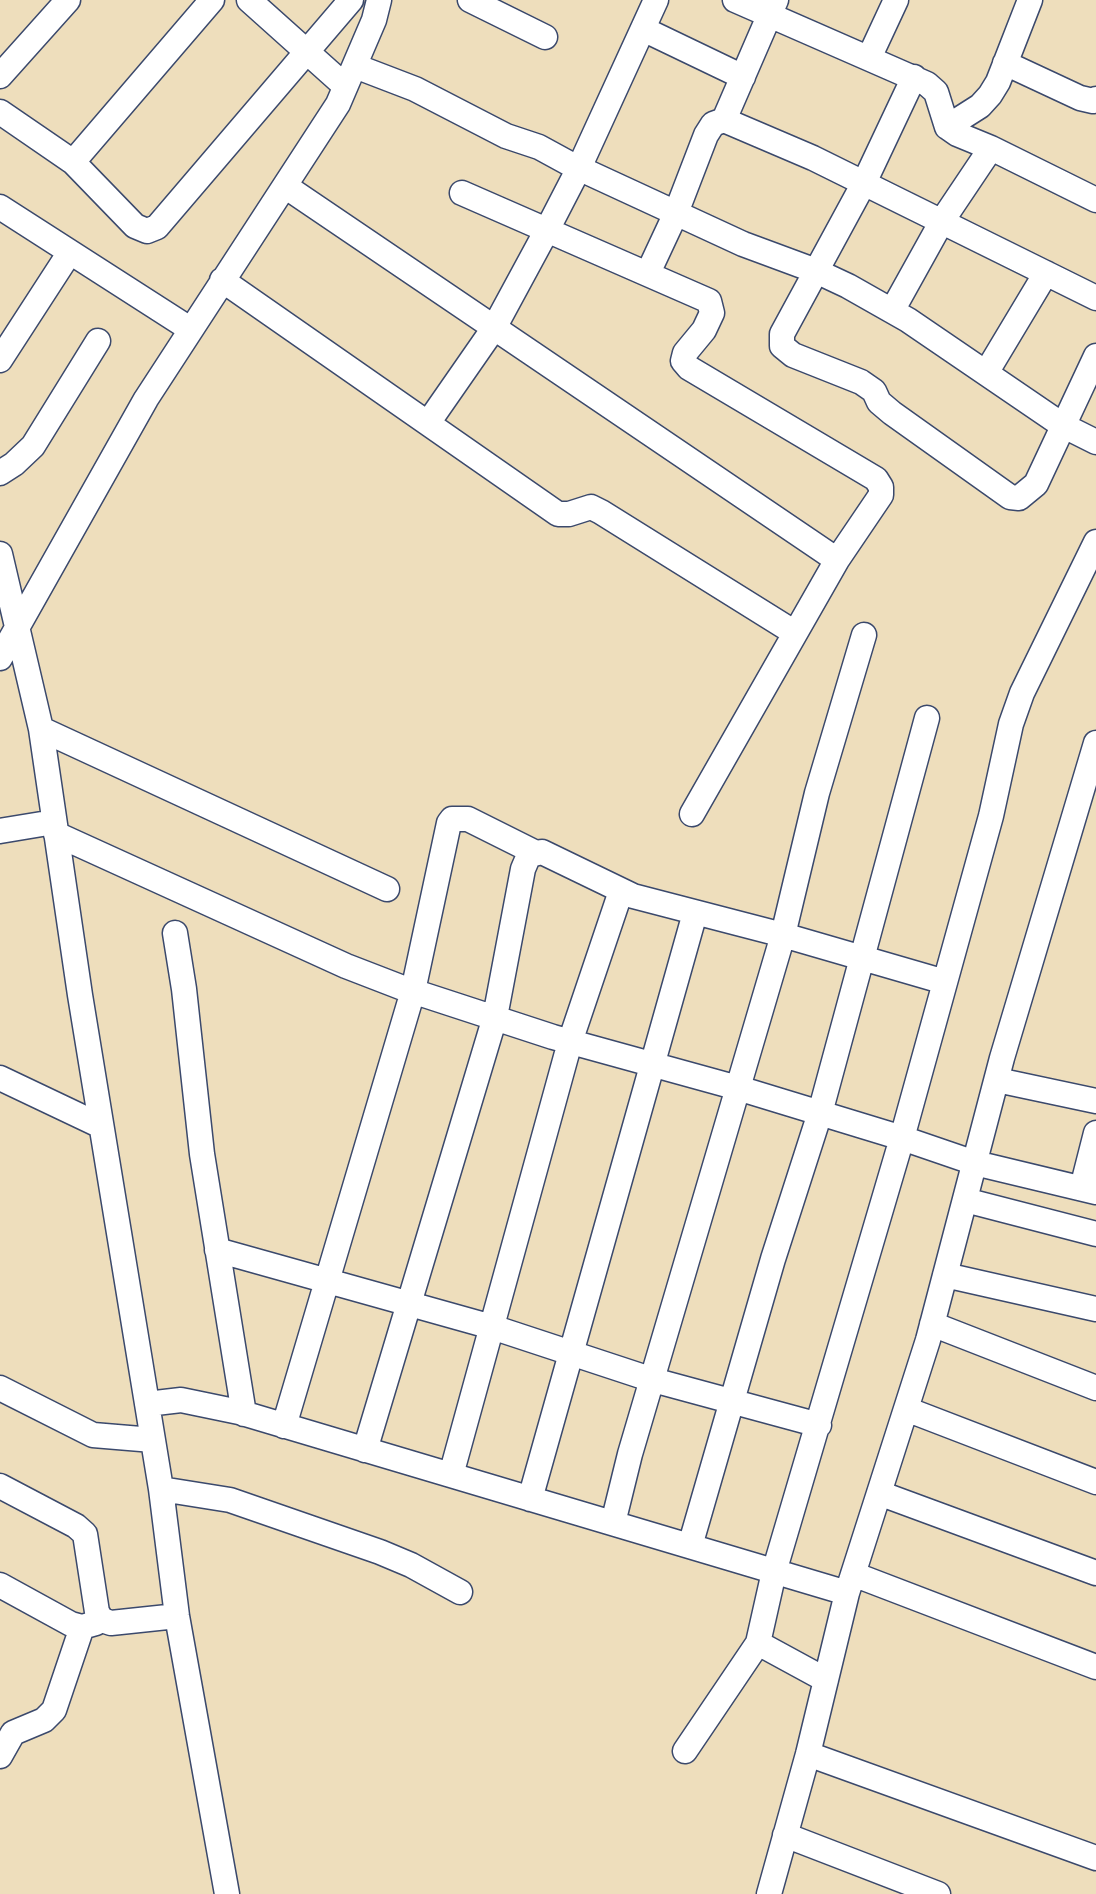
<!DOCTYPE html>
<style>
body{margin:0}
canvas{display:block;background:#eedebc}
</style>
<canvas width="1096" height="1894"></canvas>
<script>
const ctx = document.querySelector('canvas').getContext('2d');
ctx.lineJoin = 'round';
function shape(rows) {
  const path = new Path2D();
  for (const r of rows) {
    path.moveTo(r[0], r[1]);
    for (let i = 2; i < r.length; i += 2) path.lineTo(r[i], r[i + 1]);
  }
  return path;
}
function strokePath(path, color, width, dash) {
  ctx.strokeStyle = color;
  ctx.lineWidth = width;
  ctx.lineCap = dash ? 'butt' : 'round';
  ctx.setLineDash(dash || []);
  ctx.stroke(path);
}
const minor = shape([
 [249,0,345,86],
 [470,0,545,37],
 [735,0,927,84,936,92,947,127,957,134,991,148,1096,200],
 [643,29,743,77],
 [869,58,896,0],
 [1005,63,1080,98,1093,101,1096,99],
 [355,66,415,89,506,136,539,147,572,165,743,244,816,271,848,286,908,320,1062,425,1096,442],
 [0,76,68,0],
 [914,77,864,183,782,334,782,346,793,355,861,382,874,391,879,402,892,413,1010,497,1019,498,1036,484,1096,356],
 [0,112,73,162,135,226,147,231,157,227,351,0],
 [724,120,776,0],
 [947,127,980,106,990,95,998,82,1030,0],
 [73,162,212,0],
 [285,186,837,560],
 [462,193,709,301,712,313,704,330,685,353,683,361,689,368,876,479,881,487,881,495,837,560,692,814],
 [0,207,190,329],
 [648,273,676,213,706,135,713,124,724,120,813,158,1096,298],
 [222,280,558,514,569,514,591,507,601,512,795,633],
 [892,311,942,221,991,148],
 [0,360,70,252],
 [986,373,1046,273],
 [428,423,494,328,547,230,579,168,656,0],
 [0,473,14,464,33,446,98,341],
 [0,554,41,729,80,995,161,1489,177,1616,227,1894],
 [0,658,146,399,338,104,374,20,379,0],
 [41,729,387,889],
 [0,831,54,822],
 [56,834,346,966,403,988,553,1037,738,1088,902,1138,975,1163,1096,1192],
 [175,933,184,989,202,1154,244,1414],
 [0,1078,101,1126],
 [997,1080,1096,1101],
 [1082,1188,1096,1133],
 [965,1200,1096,1234],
 [217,1250,492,1327,653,1380,819,1425],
 [945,1275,1096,1309],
 [932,1324,1096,1388],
 [0,1388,93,1435,153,1440],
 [147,1404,181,1400,239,1412,847,1593],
 [906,1409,1096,1482],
 [284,1426,413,991,449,823,452,819,468,819,534,852],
 [365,1450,495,1017,523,869,529,855,542,852,633,896,783,935,945,982],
 [451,1475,570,1042,621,891],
 [0,1486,76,1526,85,1534,97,1612,102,1620,111,1623,177,1616],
 [161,1489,230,1500,380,1552,411,1565,460,1592],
 [879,1493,1096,1573],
 [530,1499,695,913],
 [613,1523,630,1454,783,935,817,793,864,635],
 [690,1546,773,1259,820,1113,927,718],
 [853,1574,1096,1667],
 [0,1585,71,1624,82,1627,96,1623],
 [758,1643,826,1680],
 [685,1751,758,1643,774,1572,902,1138,991,816,1011,724,1022,693,1096,542],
 [808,1754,1096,1858],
 [0,1756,13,1733,44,1720,54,1710,82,1627],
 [785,1835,938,1894],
 [769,1894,808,1754,847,1593,928,1340,1002,1058,1096,743]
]);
strokePath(minor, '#3b496c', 27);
strokePath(minor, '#fff', 24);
</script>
